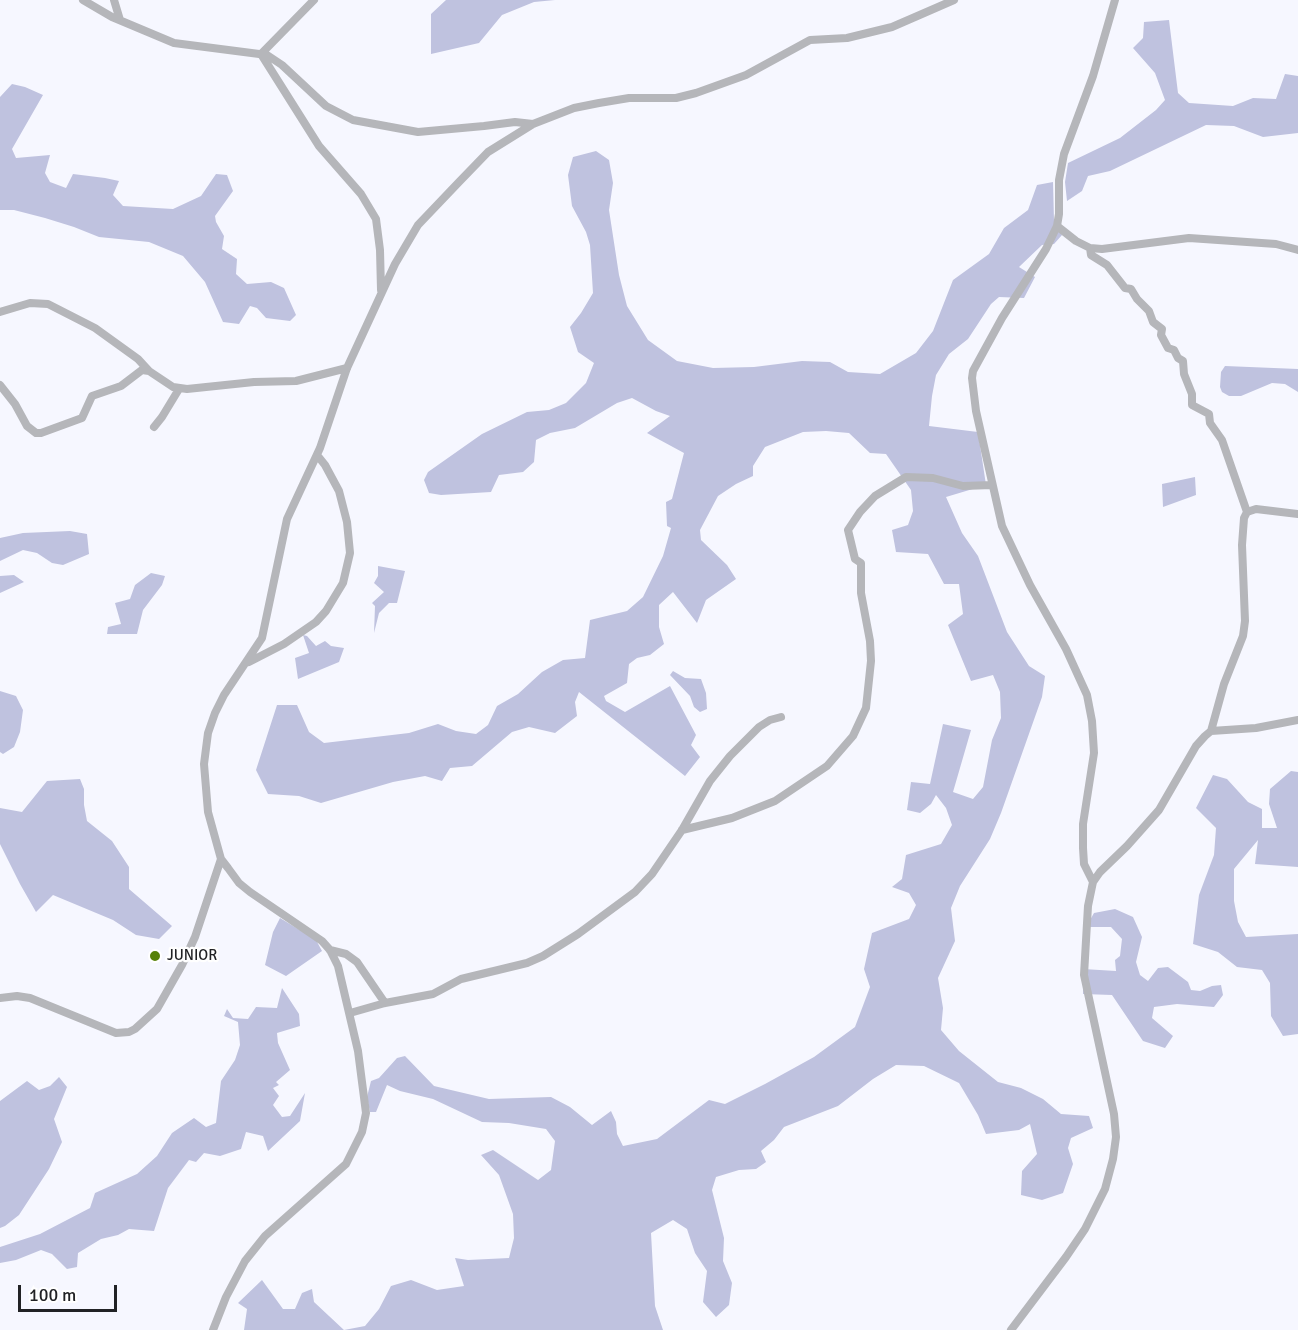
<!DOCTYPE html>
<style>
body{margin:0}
#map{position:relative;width:1298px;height:1330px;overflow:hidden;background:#f6f7ff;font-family:Signika,sans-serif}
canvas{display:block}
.scale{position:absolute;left:18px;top:1285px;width:99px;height:27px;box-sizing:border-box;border:3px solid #212225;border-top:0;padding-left:8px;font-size:18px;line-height:21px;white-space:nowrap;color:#212225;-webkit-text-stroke:4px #fff;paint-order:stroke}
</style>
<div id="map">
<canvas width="1298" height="1330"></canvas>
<div class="scale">100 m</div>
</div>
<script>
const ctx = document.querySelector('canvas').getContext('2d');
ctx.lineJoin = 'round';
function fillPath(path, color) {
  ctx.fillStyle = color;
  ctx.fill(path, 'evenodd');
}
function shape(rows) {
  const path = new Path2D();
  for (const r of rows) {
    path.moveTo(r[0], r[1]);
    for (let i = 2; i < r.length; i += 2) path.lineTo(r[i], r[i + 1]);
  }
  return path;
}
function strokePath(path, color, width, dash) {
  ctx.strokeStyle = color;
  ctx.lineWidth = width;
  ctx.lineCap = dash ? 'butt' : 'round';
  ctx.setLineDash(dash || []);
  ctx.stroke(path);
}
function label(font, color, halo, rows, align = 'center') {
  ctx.font = font + ' Signika,sans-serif';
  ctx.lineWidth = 4.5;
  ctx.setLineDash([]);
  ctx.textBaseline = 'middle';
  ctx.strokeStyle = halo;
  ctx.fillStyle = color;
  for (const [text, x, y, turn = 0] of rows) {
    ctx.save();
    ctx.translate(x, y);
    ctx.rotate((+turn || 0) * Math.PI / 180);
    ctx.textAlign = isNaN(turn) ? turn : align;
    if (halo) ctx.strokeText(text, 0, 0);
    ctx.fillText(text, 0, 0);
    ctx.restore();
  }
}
const green = shape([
 [446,0,555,0,534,2,502,15,479,43,431,54,431,14],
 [1169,20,1178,93,1189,103,1233,106,1253,98,1276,99,1285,74,1298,76,1298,133,1263,137,1234,126,1206,125,1110,171,1088,176,1082,191,1067,201,1065,182,1068,163,1120,138,1156,110,1165,100,1155,73,1133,48,1143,38,1144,22],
 [12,84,25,87,43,95,12,149,16,158,50,155,45,173,50,182,66,188,73,174,105,178,119,181,113,195,123,206,173,209,201,196,216,174,227,175,233,191,215,216,216,222,224,236,222,249,237,259,236,274,247,284,271,282,284,288,296,315,290,321,266,318,257,308,250,306,239,324,223,322,205,282,183,256,149,242,99,237,74,227,45,218,14,210,0,210,0,97],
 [596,151,609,160,613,183,609,210,619,275,627,306,648,340,677,361,713,368,754,367,802,361,830,362,848,372,880,374,916,353,933,331,953,280,989,254,1004,228,1028,210,1037,185,1053,182,1054,221,1062,235,1054,244,1042,245,1019,267,1035,277,1024,298,999,297,991,304,968,339,949,354,936,375,932,396,929,426,978,432,986,485,946,497,962,533,978,556,1007,632,1029,666,1045,676,1042,697,1001,813,990,839,960,886,951,908,955,941,938,978,943,1008,941,1030,959,1051,998,1082,1021,1088,1043,1099,1061,1114,1089,1116,1093,1128,1071,1138,1068,1148,1073,1164,1063,1193,1042,1200,1021,1195,1022,1171,1037,1154,1030,1124,1019,1130,986,1134,978,1115,959,1083,924,1066,896,1065,873,1079,838,1106,784,1127,774,1140,761,1151,766,1162,756,1169,739,1170,716,1177,712,1190,724,1238,723,1261,732,1283,729,1305,716,1317,703,1302,707,1271,695,1253,687,1229,673,1220,651,1233,655,1306,663,1330,244,1330,247,1309,238,1303,262,1280,283,1309,295,1309,302,1293,312,1289,314,1302,344,1330,365,1326,379,1309,391,1286,411,1280,437,1290,464,1286,455,1258,468,1260,509,1258,514,1238,513,1214,499,1175,481,1155,493,1150,538,1180,551,1170,555,1141,546,1129,509,1123,482,1122,433,1099,400,1091,387,1085,376,1112,370,1112,367,1097,371,1081,379,1078,397,1058,405,1056,434,1086,489,1099,551,1097,570,1107,592,1125,611,1111,616,1122,617,1134,623,1146,657,1139,709,1100,725,1104,765,1084,814,1057,855,1027,870,987,864,969,872,933,909,919,916,905,909,893,892,887,902,879,906,855,941,844,952,825,946,808,936,795,931,804,920,813,907,810,911,782,930,784,943,724,971,730,953,792,973,799,983,787,992,740,1001,718,1000,692,993,675,971,681,948,625,963,614,959,584,944,584,928,554,896,552,892,530,908,525,913,511,911,490,886,454,870,453,849,433,826,431,803,432,765,447,753,466,753,476,736,484,718,496,700,530,701,540,727,565,736,579,706,600,697,623,673,592,659,605,659,627,664,644,650,655,637,658,629,664,627,683,604,696,606,701,625,712,670,686,696,735,691,745,700,757,685,776,579,692,575,702,577,716,555,733,529,727,512,732,472,766,450,768,442,781,425,776,393,782,321,803,299,796,268,794,256,770,277,705,297,705,309,732,324,743,409,733,438,724,456,731,476,734,488,725,497,706,518,694,542,672,563,660,585,658,590,620,627,611,643,597,663,556,671,528,667,526,666,502,672,499,684,453,647,433,670,416,656,411,632,398,617,403,575,428,550,433,536,440,534,462,523,472,499,475,491,492,441,495,429,493,424,480,428,472,482,434,527,412,549,410,566,403,586,383,594,363,578,352,570,327,581,313,593,293,590,245,586,232,572,206,568,175,573,157],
 [1225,366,1298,369,1298,392,1285,384,1272,383,1241,396,1229,396,1222,392,1220,387,1221,372],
 [1195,477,1196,495,1163,507,1162,484],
 [70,531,87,534,89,554,63,565,52,563,37,553,23,550,0,561,0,538,23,533],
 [378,566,405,571,397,603,389,603,379,613,374,633,375,606,372,603,384,592,374,583,378,576],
 [151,573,165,576,162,585,143,610,137,634,107,634,108,627,121,624,115,603,130,599,135,585],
 [14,575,24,582,0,593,0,576],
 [303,635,307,636,316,646,325,641,331,646,344,648,339,662,298,679,295,658,309,653],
 [673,671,685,678,701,679,706,693,707,709,700,712,694,707,690,696,670,675],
 [0,691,16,696,23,710,20,732,14,747,3,754,0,752],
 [1291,771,1298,772,1298,867,1255,864,1258,840,1234,869,1234,901,1238,922,1246,937,1298,934,1298,1034,1283,1036,1271,1016,1270,983,1262,970,1237,967,1218,952,1193,944,1199,895,1214,855,1216,828,1196,808,1213,775,1227,779,1248,802,1262,809,1262,828,1277,828,1269,804,1270,789],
 [80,779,84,789,84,805,87,821,112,841,129,867,129,889,172,926,159,939,136,935,113,920,53,895,36,912,20,884,0,844,0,808,22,812,47,781],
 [1115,909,1133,917,1142,937,1136,962,1140,975,1148,981,1158,968,1168,967,1188,982,1191,990,1200,991,1212,986,1221,985,1223,995,1214,1007,1177,1004,1154,1007,1152,1018,1173,1036,1165,1048,1143,1041,1112,995,1083,994,1083,969,1116,971,1115,960,1120,956,1122,939,1111,927,1086,927,1094,913],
 [280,918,316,940,322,951,286,976,265,965,273,932],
 [282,988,299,1014,300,1026,277,1033,278,1043,290,1070,276,1082,279,1085,273,1088,279,1096,273,1105,282,1117,290,1116,305,1093,300,1121,268,1151,263,1136,246,1132,241,1149,220,1156,204,1153,196,1162,189,1160,168,1188,154,1231,129,1229,118,1235,101,1239,78,1253,77,1267,67,1269,52,1254,41,1250,16,1260,0,1263,0,1247,40,1234,90,1208,95,1193,137,1174,157,1156,172,1133,194,1118,206,1127,216,1123,221,1081,235,1060,240,1045,238,1022,224,1016,227,1009,233,1018,248,1019,256,1007,277,1008],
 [59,1077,67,1087,54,1119,62,1142,49,1169,19,1215,5,1226,0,1228,0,1101,27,1081,39,1090,50,1086]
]);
const street = shape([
 [83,0,112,17,174,43,267,55,282,65,326,106,353,120,418,132,484,126,515,122,533,124],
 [114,0,120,20],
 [314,0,261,54,319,146,361,194,376,219,380,250,381,290],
 [1057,226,1076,241,1090,248,1102,249,1189,238,1276,244,1298,250],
 [1090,248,1091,255,1107,265,1125,288,1131,289,1137,299,1149,311,1153,322,1162,329,1161,335,1168,348,1174,350,1178,358,1183,361,1184,374,1192,394,1192,405,1209,414,1210,423,1222,440,1247,512],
 [0,312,30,303,48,304,95,328,138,359,149,371],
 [0,385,15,404,27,426,36,433,41,433,82,418,92,396,121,386,142,370,149,371,173,387,187,389,254,382,296,381,347,368],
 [154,427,162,417,179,389],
 [249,662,284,644,316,622,326,611,343,583,350,553,347,522,339,491,325,465,317,455],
 [1211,731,1224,684,1243,636,1245,621,1242,545,1244,518,1247,512,1256,509,1298,514],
 [682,830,732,818,775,801,827,766,853,736,866,708,871,661,870,641,861,593,861,563,855,559,848,530,860,512,875,496,906,477,933,478,963,486,992,485],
 [1093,882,1084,864,1083,848,1083,824,1094,753,1092,721,1087,695,1066,649,1030,585,1002,526,976,411,972,378,973,371,1002,318,1046,249,1057,226,1059,214,1059,180,1064,154,1093,76,1115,0],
 [330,950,346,954,357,962,385,1003],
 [0,998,17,996,30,998,116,1033,129,1032,135,1029,157,1009,182,965,195,937,221,859],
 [350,1013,385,1003,433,994,461,979,527,963,543,956,578,934,635,892,652,874,682,830,710,781,730,756,759,727,770,720,781,717],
 [213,1330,226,1297,245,1261,265,1236,346,1164,362,1132,366,1113,358,1051,338,966,330,950,322,941,250,892,239,883,228,868,221,859,208,812,204,764,208,733,215,713,224,695,262,638,287,519,320,448,347,368,395,264,418,225,459,182,488,152,533,124,574,108,599,103,629,98,676,98,696,93,746,75,810,40,847,38,892,27,954,0],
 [1011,1330,1066,1257,1085,1229,1105,1189,1113,1159,1116,1137,1114,1114,1084,975,1088,906,1093,882,1100,872,1127,846,1159,810,1196,746,1205,736,1211,731,1256,728,1298,720]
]);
const markers = [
 [155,956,6,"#568109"]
];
const poiNames = [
 ["JUNIOR",167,956]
];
fillPath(green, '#bfc2df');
strokePath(street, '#b5b6ba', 8);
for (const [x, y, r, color] of markers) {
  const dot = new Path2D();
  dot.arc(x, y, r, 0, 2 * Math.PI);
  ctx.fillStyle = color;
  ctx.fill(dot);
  strokePath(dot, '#fff', 2);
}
label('15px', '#212225', '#fff', poiNames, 'left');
</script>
